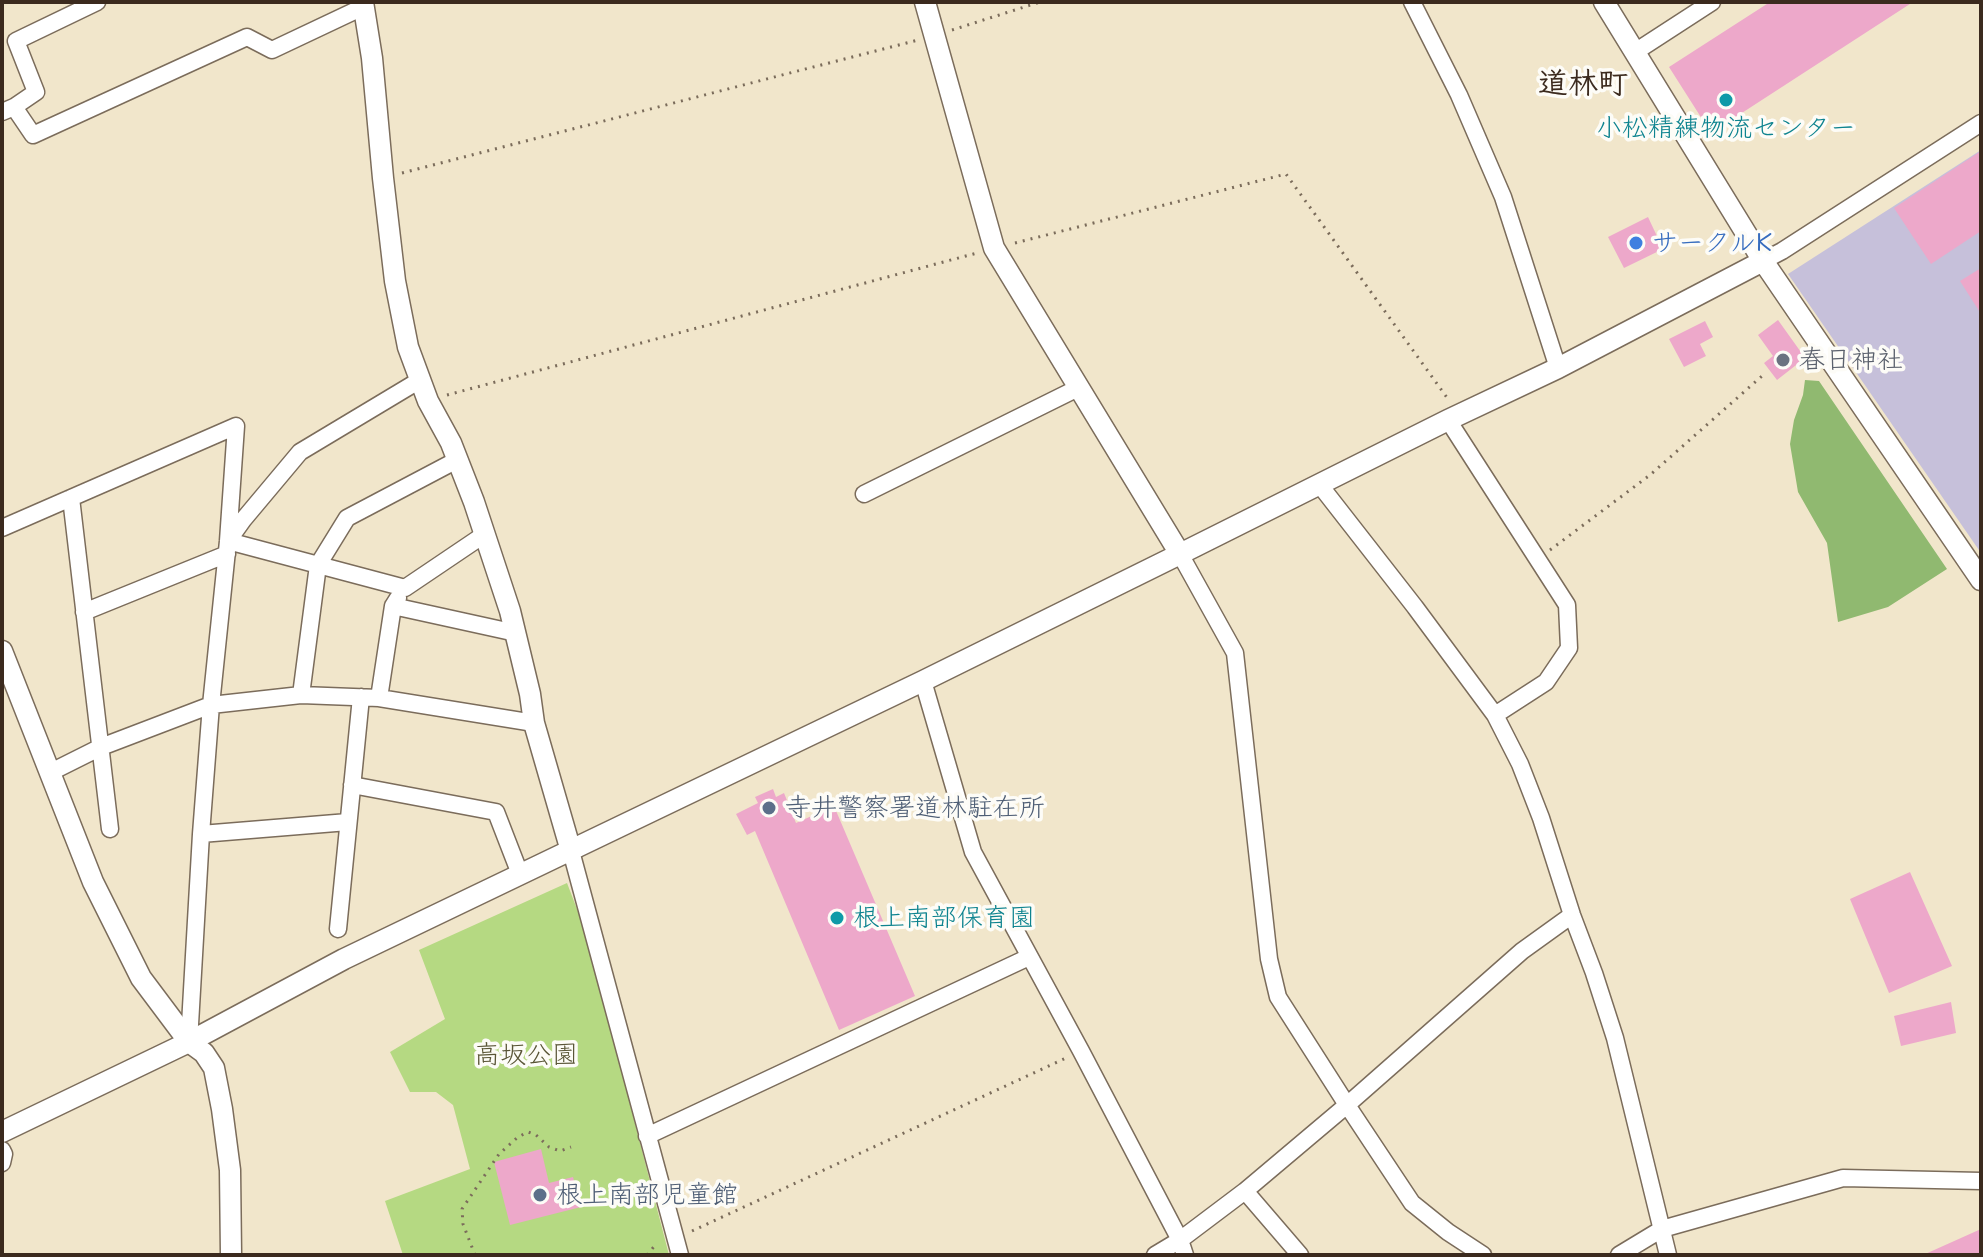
<!DOCTYPE html>
<meta charset="utf-8">
<style>
body{margin:0}
#map{position:relative;width:1983px;height:1257px;overflow:hidden;background:#f1e6cb;font-family:Mali,sans-serif}
canvas{display:block}
.frame{position:absolute;inset:0;border:4px solid #3b2a1e;pointer-events:none}
</style>
<div id="map">
<canvas width="1983" height="1257"></canvas>
<div class="frame"></div>
</div>
<script>
const ctx = document.querySelector('canvas').getContext('2d');
ctx.lineJoin = 'round';
function fillPath(path, color) {
  ctx.fillStyle = color;
  ctx.fill(path, 'evenodd');
}
function shape(rows) {
  const path = new Path2D();
  for (const r of rows) {
    path.moveTo(r[0], r[1]);
    for (let i = 2; i < r.length; i += 2) path.lineTo(r[i], r[i + 1]);
  }
  return path;
}
function strokePath(path, color, width, dash) {
  ctx.strokeStyle = color;
  ctx.lineWidth = width;
  ctx.lineCap = dash ? 'butt' : 'round';
  ctx.setLineDash(dash || []);
  ctx.stroke(path);
}
function label(font, color, halo, rows, align = 'center') {
  ctx.font = font + ' Mali,"Klee One",sans-serif';
  ctx.lineWidth = 7;
  ctx.setLineDash([]);
  ctx.textBaseline = 'middle';
  ctx.strokeStyle = halo;
  ctx.fillStyle = color;
  for (const [text, x, y, turn = 0] of rows) {
    ctx.save();
    ctx.translate(x, y);
    ctx.rotate((+turn || 0) * Math.PI / 180);
    ctx.textAlign = isNaN(turn) ? turn : align;
    if (halo) ctx.strokeText(text, 0, 0);
    ctx.fillText(text, 0, 0);
    ctx.restore();
  }
}
const industrial = shape([
 [1981,150,1981,553,1788,274]
]);
const green = shape([
 [567,883,585,930,669,1255,403,1255,385,1201,470,1169,453,1105,436,1092,410,1092,390,1052,445,1019,419,950]
]);
const forest = shape([
 [1805,380,1819,381,1947,569,1888,607,1838,622,1827,543,1798,492,1790,444,1794,420,1803,395]
]);
const building = shape([
 [1770,2,1913,2,1711,133,1669,67],
 [1981,151,1981,231,1931,264,1894,208],
 [1648,217,1663,249,1624,268,1608,237],
 [1981,268,1981,314,1960,281],
 [1778,320,1803,355,1798,359,1800,362,1777,380,1764,363,1773,356,1758,335],
 [1705,321,1713,337,1700,344,1706,356,1684,367,1669,339],
 [773,789,776,797,784,793,796,823,834,806,915,996,839,1030,755,831,747,835,736,814,758,803,755,797],
 [1910,872,1952,966,1889,993,1850,899],
 [1951,1002,1956,1033,1901,1046,1894,1016],
 [541,1149,549,1183,573,1177,581,1207,510,1225,494,1162],
 [1981,1229,1981,1255,1923,1255]
]);
const path = shape([
 [952,30,1040,2],
 [402,173,918,40],
 [1015,243,1286,174,1448,399],
 [447,395,977,253],
 [1550,550,1650,475,1762,376],
 [692,1231,1066,1058],
 [475,1255,463,1224,462,1209,499,1154,518,1137,528,1132,536,1135,549,1147,560,1151,571,1147],
 [647,1255,657,1243]
]);
const minor = shape([
 [1412,2,1459,95,1503,197,1558,368],
 [1635,52,1712,2],
 [14,107,33,135,247,37,272,50,363,7],
 [2,112,14,107,36,92,16,41,97,2],
 [1763,261,1782,251,1981,123],
 [420,380,300,452,243,520,228,541,405,588,485,534],
 [1448,420,1567,605,1569,648,1546,682,1495,715],
 [1319,484,1415,607,1495,715,1520,764,1541,818,1572,915,1594,973,1615,1038,1668,1255],
 [864,494,1080,387],
 [71,498,110,829],
 [2,528,236,426,228,541,211,705,201,834,189,1042],
 [1180,554,1235,653,1269,959,1278,997,1347,1105,1412,1203,1448,1232,1483,1255],
 [393,606,516,633],
 [84,612,227,554],
 [923,681,973,852,1081,1051,1180,1240,1185,1255],
 [301,695,318,565,347,518,457,460],
 [379,698,393,606,398,598],
 [49,773,101,747,211,705,301,695,379,698,534,723],
 [352,785,496,812,520,874],
 [201,834,348,822],
 [571,851,680,1255],
 [338,929,361,697],
 [647,1136,1029,957],
 [2,1150,4,1154,2,1163],
 [1245,1191,1300,1255],
 [1155,1255,1180,1240,1245,1191,1347,1105,1522,951,1572,915],
 [1619,1255,1662,1229,1843,1178,1981,1181]
]);
const tertiary = shape([
 [363,2,372,58,383,178,395,281,408,347,428,401,451,443,474,502,510,611,530,694,534,723,571,851],
 [925,2,994,248,1180,554],
 [1604,2,1763,261,1981,580],
 [2,651,93,882,141,978,189,1042,204,1053,214,1068,222,1109,230,1170,231,1255],
 [2,1132,189,1042,344,959,923,681,1180,554,1448,420,1558,368,1763,261]
]);
const markers = [
 [1726,100,8,"#0f9aa8"],
 [1636,243,8,"#3f7fe0"],
 [1783,360,8,"#6b7280"],
 [769,808,8,"#5c6f8a"],
 [837,918,8,"#0f9aa8"],
 [540,1195,8,"#5c6f8a"]
];
const cultureNames = [
 ["小松精練物流センター",1726,128],
 ["根上南部保育園",853,918,"left"]
];
const shopNames = [
 ["サークルK",1652,243]
];
const worshipNames = [
 ["春日神社",1799,360]
];
const serviceNames = [
 ["寺井警察署道林駐在所",785,808],
 ["根上南部児童館",556,1195]
];
const parkNames = [
 ["高坂公園",526,1055]
];
const quarterNames = [
 ["道林町",1583,84]
];
fillPath(industrial, '#c6c0da');
fillPath(green, '#b5d982');
fillPath(forest, '#90b970');
fillPath(building, '#eda8ca');
strokePath(minor, '#7b6c5b', 19);
strokePath(tertiary, '#7b6c5b', 23);
strokePath(path, '#7b6c5b', 3, [2, 6]);
strokePath(minor, '#fff', 16);
strokePath(tertiary, '#fff', 20);
for (const [x, y, r, color] of markers) {
  const dot = new Path2D();
  dot.arc(x, y, r, 0, 2 * Math.PI);
  ctx.fillStyle = color;
  ctx.fill(dot);
  strokePath(dot, '#fdfcf7', 3);
}
label('26px', '#0d838f', '#fdfcf7', cultureNames);
label('26px', '#366cbe', '#fdfcf7', shopNames, 'left');
label('26px', '#5b616d', '#fdfcf7', worshipNames, 'left');
label('26px', '#4e5e75', '#fdfcf7', serviceNames, 'left');
label('26px', '#5a5637', '#fdfcf7', parkNames);
label('bold 30px', '#3b2a1e', '#fdfcf7', quarterNames);
</script>
